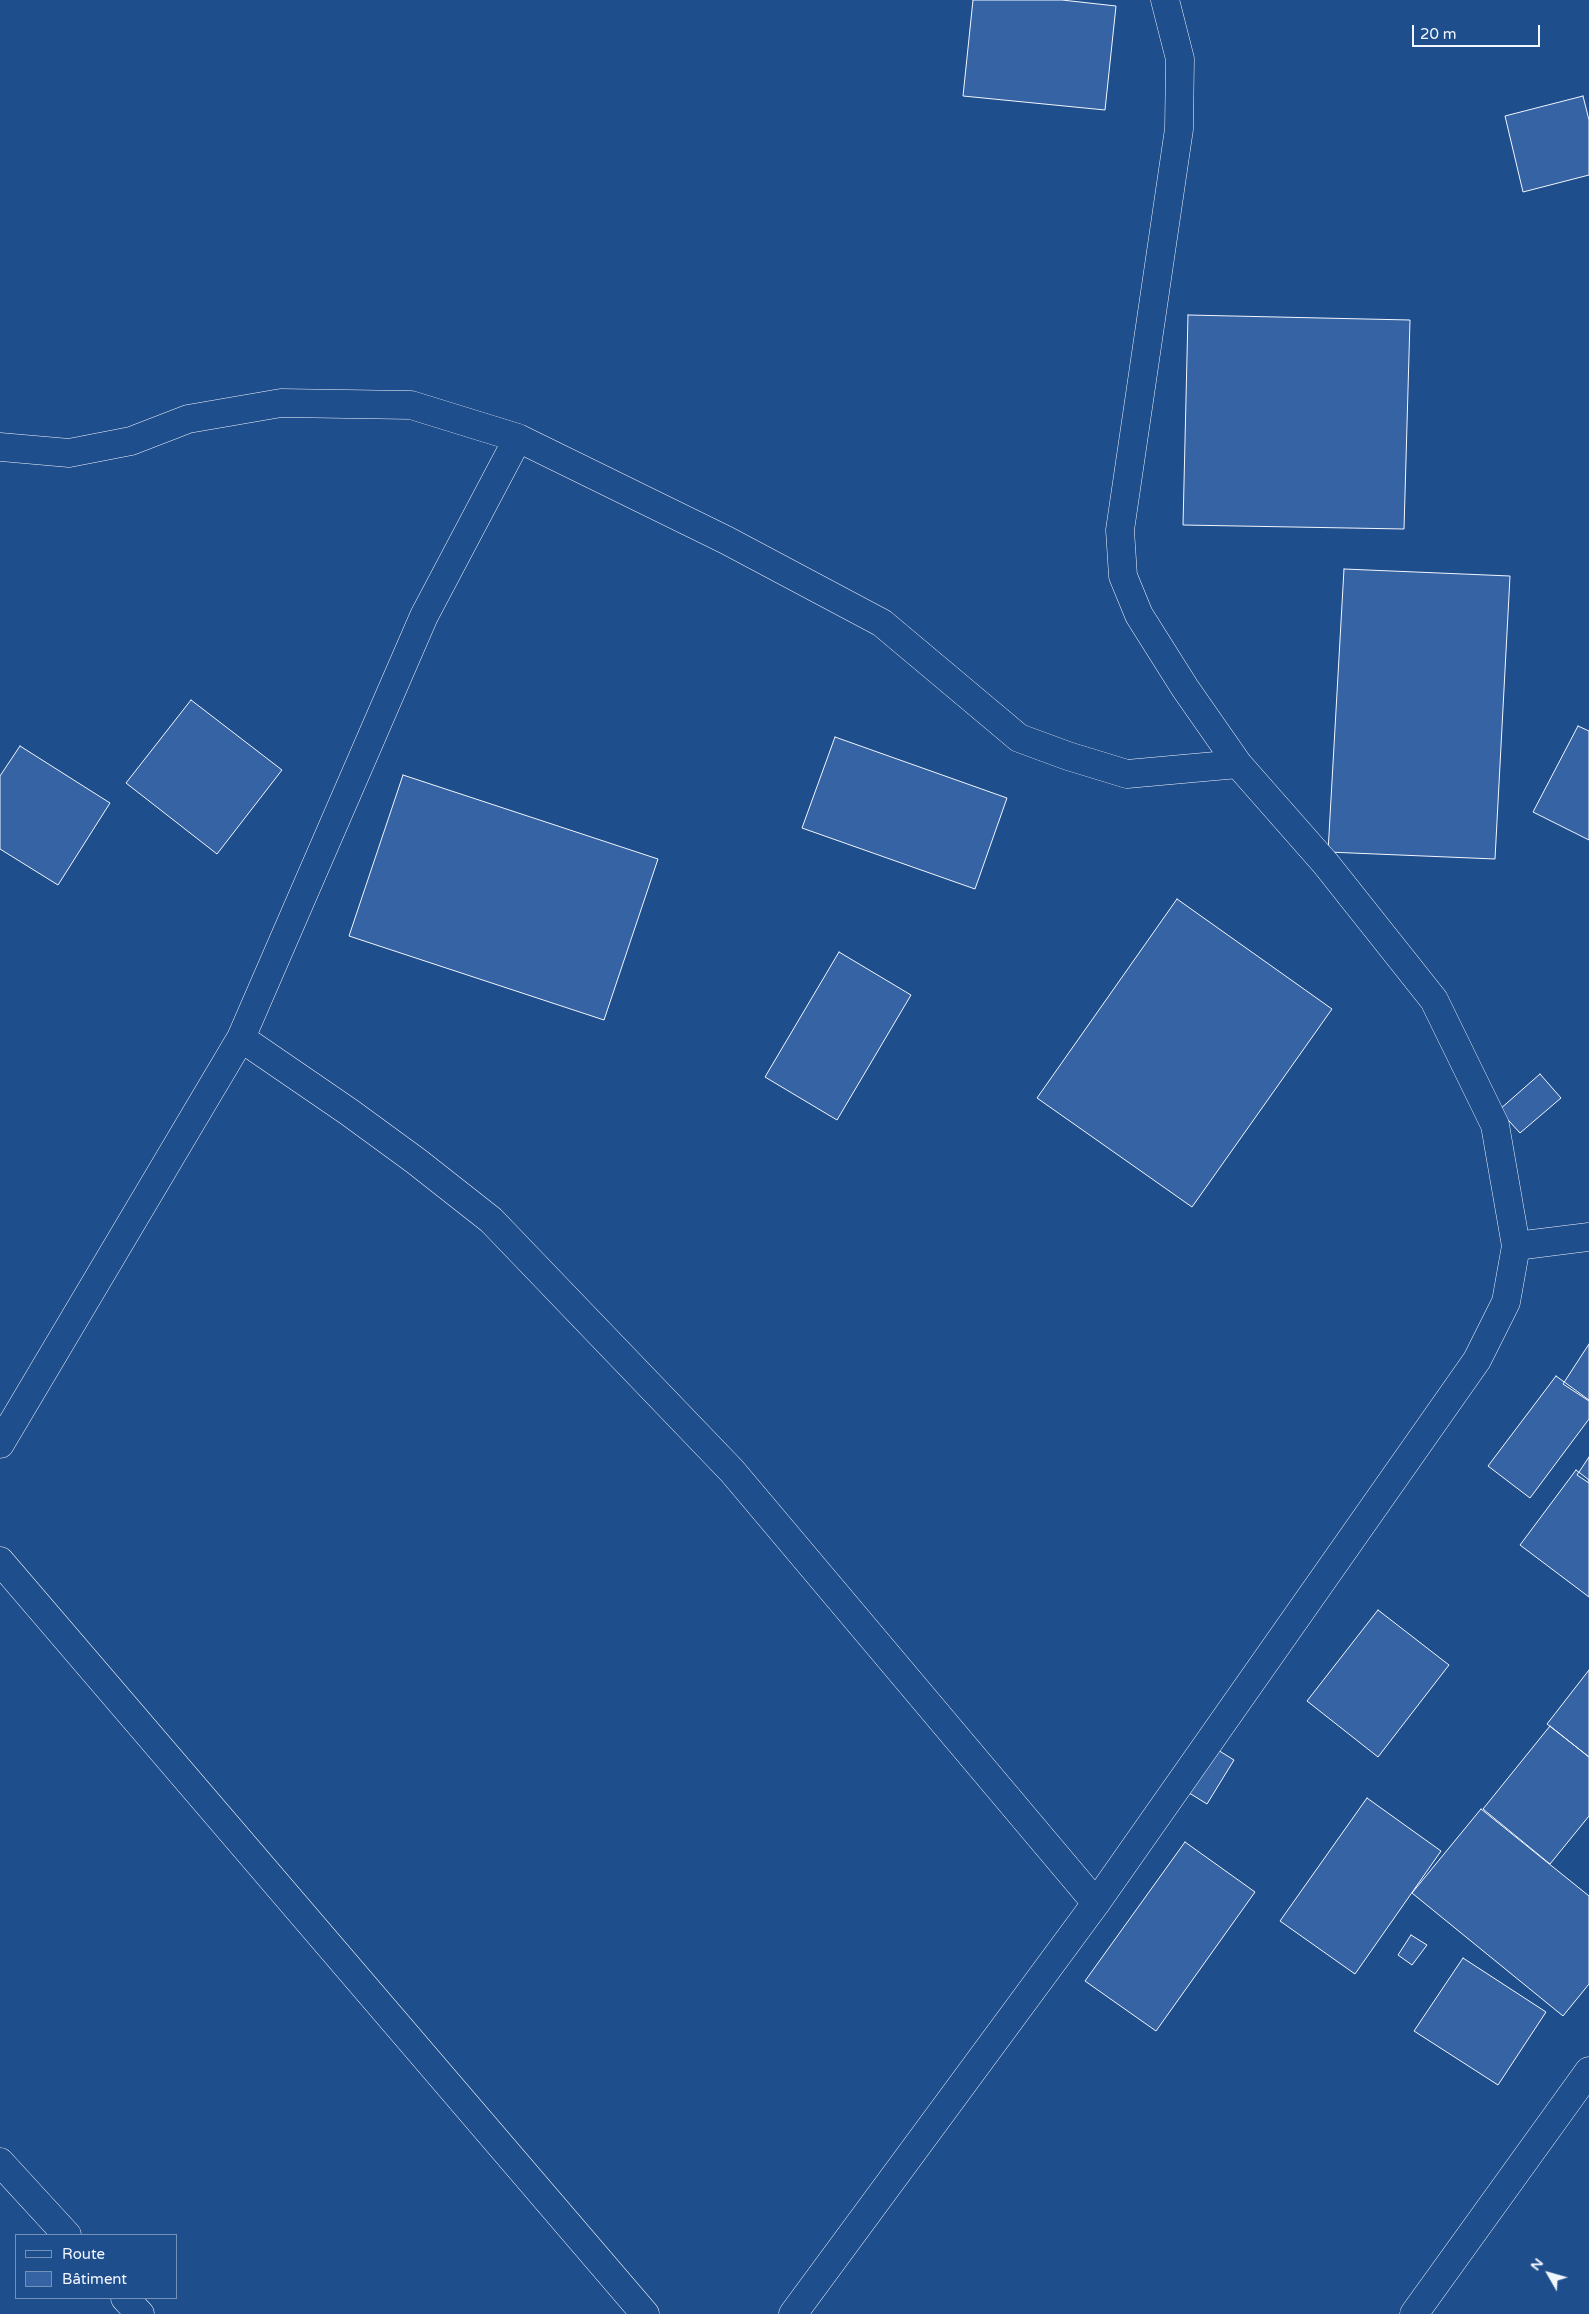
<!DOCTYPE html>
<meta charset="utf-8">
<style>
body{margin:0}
#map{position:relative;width:1589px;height:2314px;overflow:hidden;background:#1f4e8c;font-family:"Varela Round",sans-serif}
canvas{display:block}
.legend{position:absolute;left:15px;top:2234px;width:162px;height:65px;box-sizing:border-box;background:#1f4e8c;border:1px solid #7391ba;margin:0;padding:6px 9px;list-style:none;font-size:15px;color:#f2f6ff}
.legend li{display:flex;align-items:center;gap:10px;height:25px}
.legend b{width:25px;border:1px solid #7391ba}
.north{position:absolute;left:1524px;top:2249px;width:50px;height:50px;-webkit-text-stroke:4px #1f4e8c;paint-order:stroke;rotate:308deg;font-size:14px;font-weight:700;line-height:20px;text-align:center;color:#f2f6ff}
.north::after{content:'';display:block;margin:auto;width:18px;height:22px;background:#f2f6ff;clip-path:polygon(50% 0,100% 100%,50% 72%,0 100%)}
.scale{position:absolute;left:1412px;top:25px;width:128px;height:22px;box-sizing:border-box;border:2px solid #f2f6ff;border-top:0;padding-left:6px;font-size:15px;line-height:18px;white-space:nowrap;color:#f2f6ff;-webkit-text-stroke:4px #1f4e8c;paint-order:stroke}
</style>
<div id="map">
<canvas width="1589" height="2314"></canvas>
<ul class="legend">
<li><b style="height:6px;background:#1f4e8c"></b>Route</li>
<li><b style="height:14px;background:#3563a3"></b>Bâtiment</li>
</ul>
<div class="north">N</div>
<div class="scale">20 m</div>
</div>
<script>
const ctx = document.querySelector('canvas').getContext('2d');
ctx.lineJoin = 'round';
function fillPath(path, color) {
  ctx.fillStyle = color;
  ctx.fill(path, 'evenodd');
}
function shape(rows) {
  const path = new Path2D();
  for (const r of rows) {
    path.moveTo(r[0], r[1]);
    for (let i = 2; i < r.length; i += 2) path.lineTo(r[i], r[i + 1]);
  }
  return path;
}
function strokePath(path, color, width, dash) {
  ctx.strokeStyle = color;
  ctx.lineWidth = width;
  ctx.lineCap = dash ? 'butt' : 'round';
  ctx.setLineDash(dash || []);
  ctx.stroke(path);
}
const building = shape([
 [973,0,1062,0,1116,6,1105,110,963,96,973,0],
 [1583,96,1589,120,1589,175,1523,192,1505,116,1583,96],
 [1188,315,1410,320,1404,529,1183,525,1188,315],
 [1344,569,1510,576,1495,859,1328,852,1344,569],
 [191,700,282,770,217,854,126,783,191,700],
 [1578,726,1589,731,1589,840,1533,812,1578,726],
 [835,737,1007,798,975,889,802,828,835,737],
 [20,746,110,803,58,885,0,849,0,776,20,746],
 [403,775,658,859,604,1020,349,936,403,775],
 [1177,899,1332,1009,1192,1207,1037,1098,1177,899],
 [839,952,911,995,837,1120,765,1077,839,952],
 [1540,1074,1561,1098,1520,1133,1499,1110,1540,1074],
 [1589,1344,1589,1401,1563,1384,1589,1344],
 [1556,1376,1589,1400,1589,1419,1530,1498,1488,1466,1556,1376],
 [1589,1457,1589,1483,1577,1475,1589,1457],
 [1576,1470,1589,1480,1589,1597,1520,1545,1576,1470],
 [1378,1610,1449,1665,1378,1757,1307,1701,1378,1610],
 [1589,1670,1589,1757,1547,1724,1589,1670],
 [1550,1726,1589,1757,1589,1816,1550,1864,1483,1809,1550,1726],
 [1213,1747,1234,1760,1207,1804,1186,1791,1213,1747],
 [1367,1798,1441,1851,1355,1974,1280,1921,1367,1798],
 [1481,1809,1589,1896,1589,1984,1563,2016,1412,1893,1481,1809],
 [1185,1842,1255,1892,1156,2031,1085,1981,1185,1842],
 [1411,1935,1427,1945,1412,1965,1398,1955,1411,1935],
 [1463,1958,1546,2012,1498,2085,1414,2031,1463,1958]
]);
const minor = shape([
 [0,447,69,453,131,441,188,419,281,403,411,405,518,438,726,540,882,623,1019,738,1068,756,1127,774,1238,764],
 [241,1038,349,1112,416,1161,491,1220,732,1471,1096,1903],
 [1516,1246,1589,1237],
 [0,1444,241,1038,424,616,518,438],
 [0,1561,645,2314],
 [0,2162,67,2235],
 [125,2298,140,2314],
 [793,2314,1096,1903,1477,1360,1506,1302,1516,1246,1495,1125,1434,1000,1326,864,1238,764,1185,688,1139,615,1123,576,1120,530,1179,129,1180,59,1165,0],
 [1414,2314,1589,2071]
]);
fillPath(building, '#3563a3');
strokePath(building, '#f2f6ff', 1);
strokePath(minor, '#f2f6ff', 29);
strokePath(minor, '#1f4e8c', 28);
</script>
